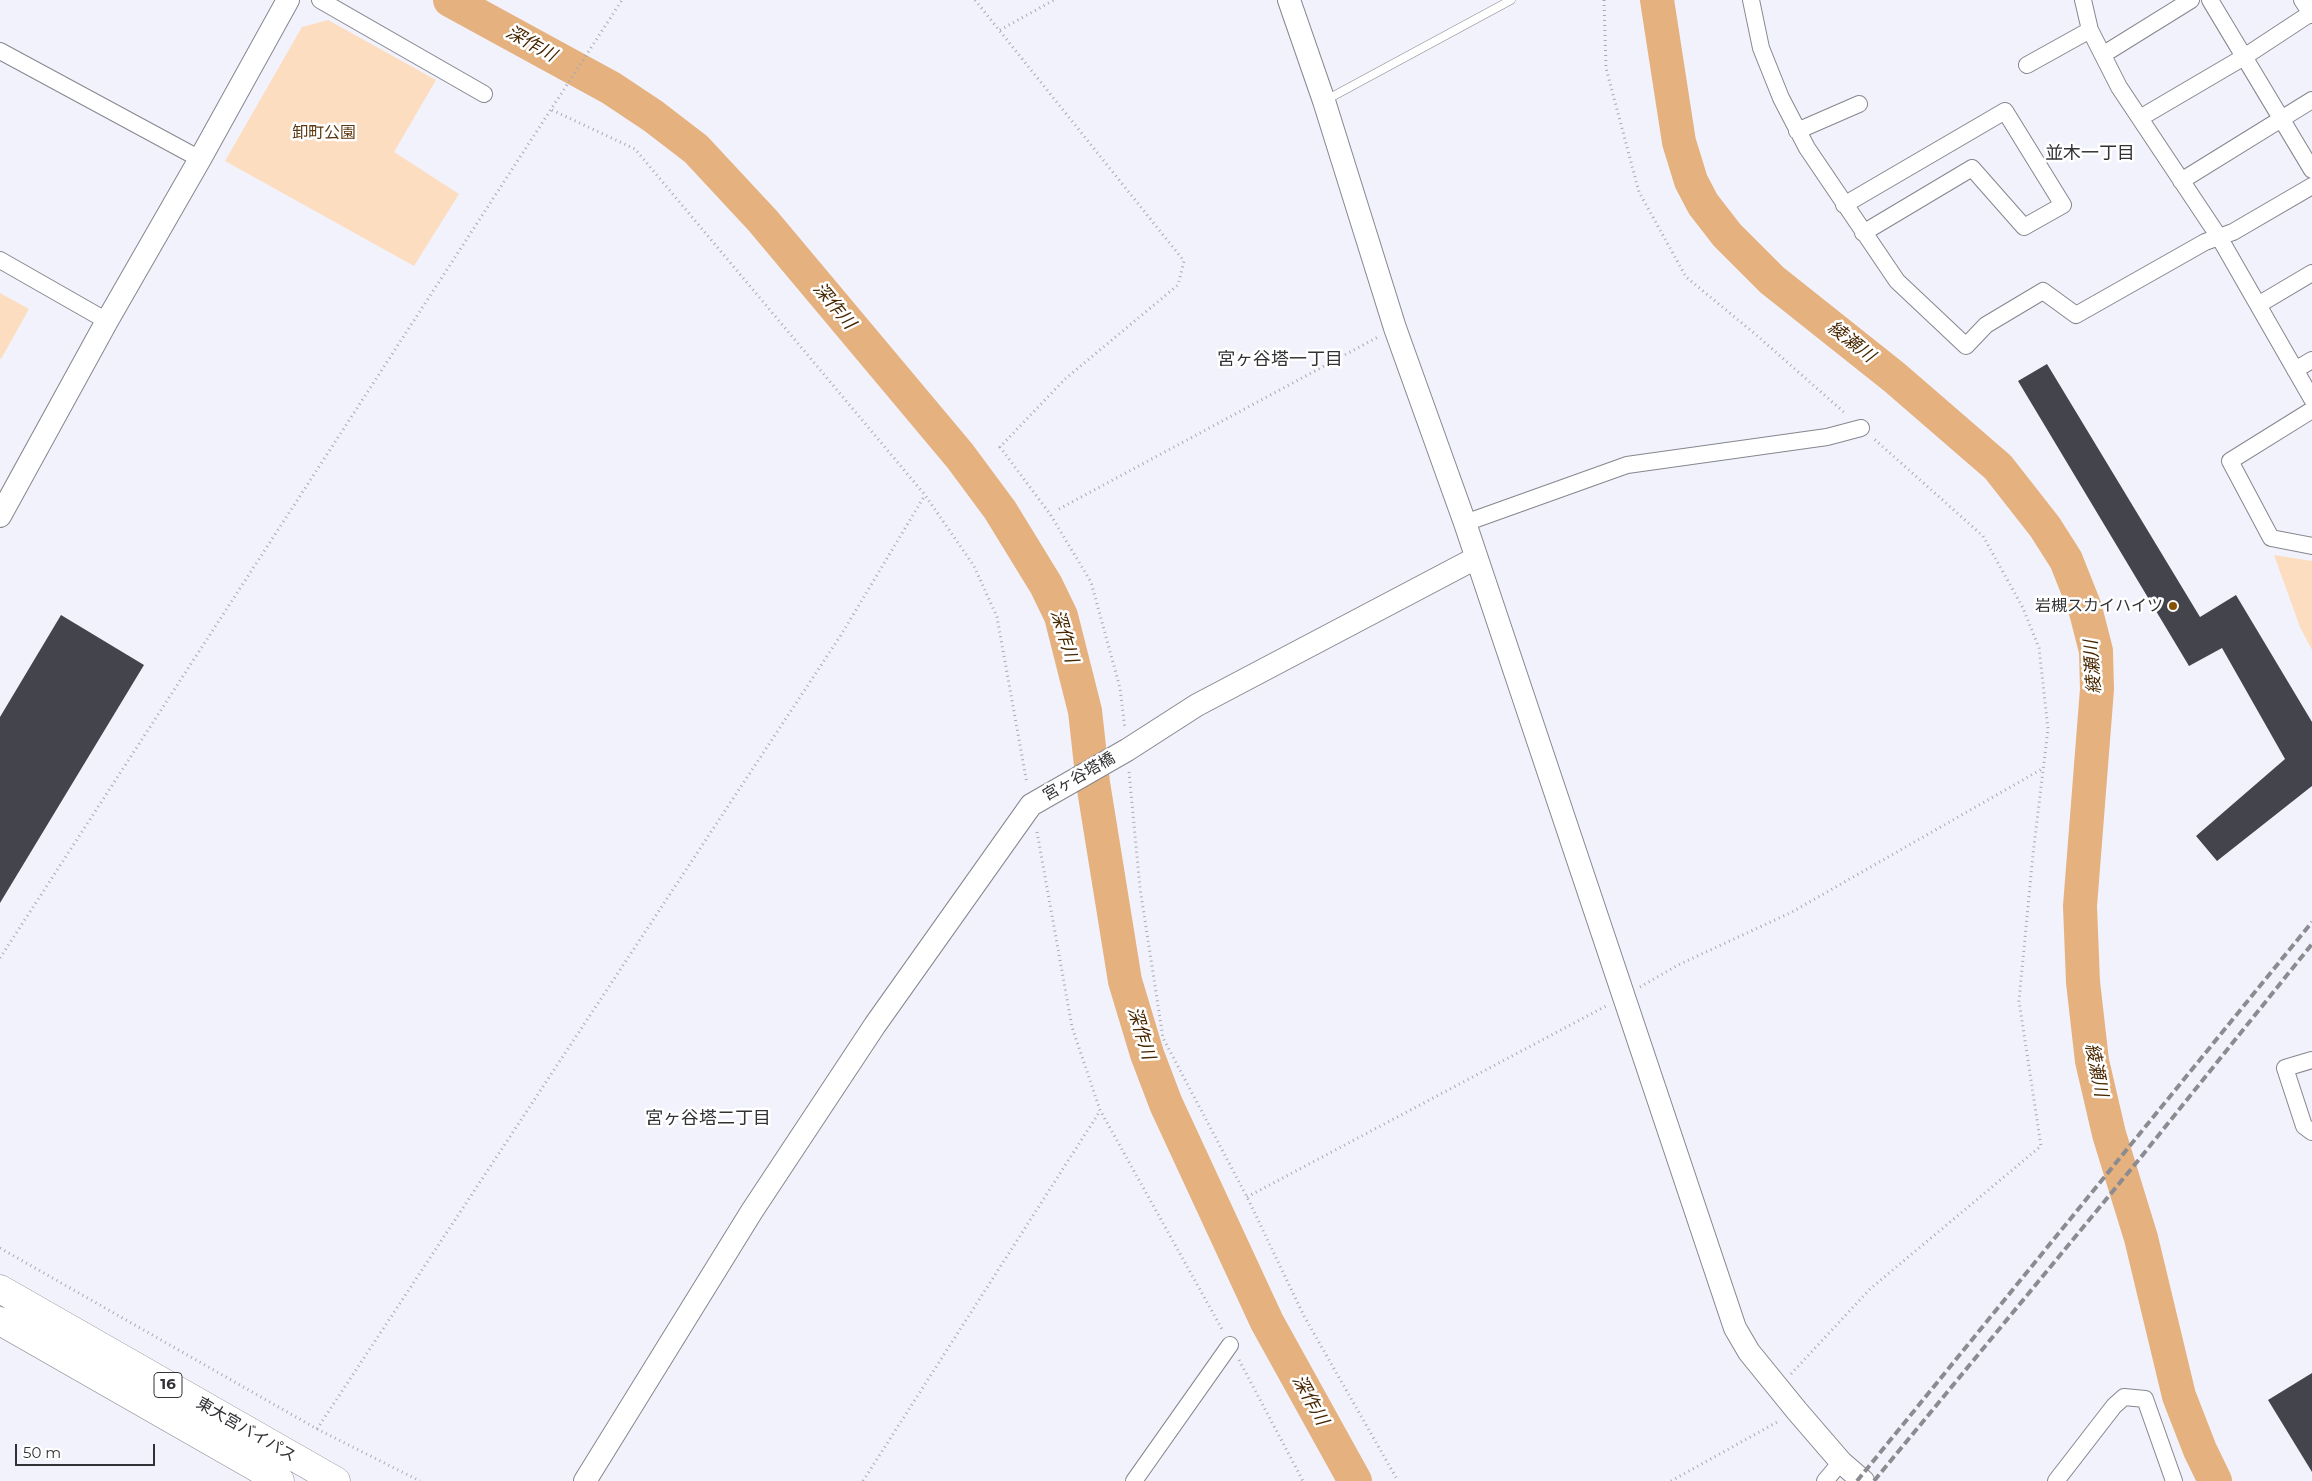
<!DOCTYPE html>
<meta charset="utf-8">
<style>
body{margin:0}
#map{position:relative;width:2312px;height:1481px;overflow:hidden;background:#f2f2fc;font-family:Montserrat,sans-serif}
canvas{display:block}
.scale{position:absolute;left:15px;top:1444px;width:140px;height:22px;box-sizing:border-box;border:2px solid #323236;border-top:0;padding-left:6px;font-size:15px;line-height:18px;white-space:nowrap;color:#323236;-webkit-text-stroke:4px #fff;paint-order:stroke}
</style>
<div id="map">
<canvas width="2312" height="1481"></canvas>
<div class="scale">50 m</div>
</div>
<script>
const ctx = document.querySelector('canvas').getContext('2d');
ctx.lineJoin = 'round';
function fillPath(path, color) {
  ctx.fillStyle = color;
  ctx.fill(path, 'evenodd');
}
function shape(rows) {
  const path = new Path2D();
  for (const r of rows) {
    path.moveTo(r[0], r[1]);
    for (let i = 2; i < r.length; i += 2) path.lineTo(r[i], r[i + 1]);
  }
  return path;
}
function strokePath(path, color, width, dash) {
  ctx.strokeStyle = color;
  ctx.lineWidth = width;
  ctx.lineCap = dash ? 'butt' : 'round';
  ctx.setLineDash(dash || []);
  ctx.stroke(path);
}
function label(font, color, halo, rows, align = 'center') {
  ctx.font = font + ' Montserrat,"Noto Sans JP",sans-serif';
  ctx.lineWidth = 5;
  ctx.setLineDash([]);
  ctx.textBaseline = 'middle';
  ctx.strokeStyle = halo;
  ctx.fillStyle = color;
  for (const [text, x, y, turn = 0] of rows) {
    ctx.save();
    ctx.translate(x, y);
    ctx.rotate((+turn || 0) * Math.PI / 180);
    ctx.textAlign = isNaN(turn) ? turn : align;
    if (halo) ctx.strokeText(text, 0, 0);
    ctx.fillText(text, 0, 0);
    ctx.restore();
  }
}
const green = shape([
 [328,20,436,80,394,152,459,194,414,266,225,161,302,27],
 [0,293,29,309,1,359,0,358],
 [2274,555,2312,561,2312,650,2300,627]
]);
const river = shape([
 [450,0,611,88,653,116,696,149,763,221,960,456,1000,510,1046,585,1061,616,1085,711,1093,783,1125,981,1147,1054,1166,1104,1267,1322,1355,1481],
 [1657,0,1679,142,1691,181,1703,204,1727,235,1772,280,1894,377,1998,467,2045,527,2066,560,2085,608,2096,651,2097,689,2080,906,2083,982,2092,1061,2109,1134,2141,1238,2179,1396,2200,1450,2215,1481]
]);
const building = shape([
 [2047,364,2200,617,2236,595,2312,722,2312,786,2217,861,2196,836,2285,759,2222,648,2189,666,2018,381],
 [61,615,144,665,0,903,0,717],
 [2312,1373,2312,1472,2268,1400]
]);
const path = shape([
 [975,0,1184,261,1178,285,1065,379,1000,447,1050,514,1091,582,1120,688,1125,729],
 [1604,0,1606,68,1639,192,1686,277,1754,333,1846,414],
 [1000,30,1054,0],
 [552,110,635,149,925,495,974,566,997,617,1027,784],
 [1059,509,1378,337],
 [1129,772,1140,888,1163,1038,1247,1197,1304,1316,1398,1481],
 [1037,832,1072,1027,1100,1110,1223,1331],
 [0,958,622,0],
 [1640,987,1678,965,1792,912,2042,769],
 [1247,1197,1606,1006],
 [0,1248,317,1429,420,1481],
 [1239,1360,1303,1481],
 [1791,1374,1870,1289,2041,1146,2019,1001,2033,854,2048,729,2039,648,2023,608,1983,536,1873,438],
 [317,1429,841,635,925,495],
 [863,1481,1100,1111],
 [1671,1481,1779,1421]
]);
const lane = shape([
 [1326,100,1511,0]
]);
const street = shape([
 [320,0,484,94],
 [1751,0,1761,48,1781,98,1807,148,1897,281,1966,346,1986,325,2043,291,2076,315,2205,242,2233,232,2312,186],
 [2083,0,2090,30,2119,87,2219,237,2312,399],
 [2210,0,2312,170],
 [2302,0,2312,15],
 [0,51,200,159],
 [2104,54,2191,0],
 [2027,65,2090,30],
 [2140,118,2244,57,2311,13],
 [1797,131,1859,104],
 [2181,181,2312,100],
 [1844,205,2005,111,2063,205,2024,227,1972,168,1863,233],
 [0,260,107,321],
 [2258,305,2312,273],
 [2295,370,2312,360],
 [2312,410,2230,461,2271,538,2312,546],
 [1465,523,1627,465,1827,437,1861,428],
 [2312,1060,2285,1068,2304,1126,2312,1132],
 [1134,1481,1230,1345],
 [1825,1481,1841,1462],
 [2056,1481,2114,1406,2124,1397,2145,1399,2174,1481]
]);
const secondary = shape([
 [1289,0,1324,101,1395,328,1465,523,1735,1328,1749,1352,1797,1411,1841,1462,1863,1481],
 [0,516,107,321,200,159,288,0],
 [585,1481,752,1211,875,1025,1031,805,1127,750,1197,705,1476,558]
]);
const highway = shape([
 [0,1289,336,1481],
 [0,1321,280,1481]
]);
const rail = shape([
 [1857,1481,2312,922],
 [1874,1481,2141,1157,2312,944]
]);
const markers = [
 [2173,606,5,"#874f01"]
];
const shields = [
 [168,1385,28]
];
const shieldNames = [
 ["16",168,1385]
];
const parkNames = [
 ["卸町公園",324,133]
];
const poiNames = [
 ["岩槻スカイハイツ",2163,606]
];
const streetNames = [
 ["宮ヶ谷塔橋",1079,777,-30],
 ["東大宮バイパス",246,1430,30]
];
const waterNames = [
 ["深作川",531,44,29],
 ["深作川",834,306,50],
 ["綾瀬川",1851,342,38],
 ["深作川",1064,636,73],
 ["綾瀬川",2093,667,-94],
 ["深作川",1141,1033,73],
 ["綾瀬川",2096,1070,79],
 ["深作川",1310,1400,61]
];
const neighbourhoodNames = [
 ["並木一丁目",2090,154],
 ["宮ヶ谷塔一丁目",1280,360],
 ["宮ヶ谷塔二丁目",708,1119]
];
fillPath(green, '#fcddc0');
strokePath(river, '#e5b17e', 34);
fillPath(building, '#44454c');
strokePath(lane, '#86868f', 9);
strokePath(street, '#86868f', 18);
strokePath(secondary, '#86868f', 24);
strokePath(highway, '#86868f', 29);
strokePath(path, '#a9a9b1', 3, [1, 4]);
strokePath(lane, '#fff', 8);
strokePath(street, '#fff', 16);
strokePath(secondary, '#fff', 22);
strokePath(highway, '#fff', 28);
strokePath(rail, '#8b8b91', 4, [8, 4]);
for (const [x, y, r, color] of markers) {
  const dot = new Path2D();
  dot.arc(x, y, r, 0, 2 * Math.PI);
  ctx.fillStyle = color;
  ctx.fill(dot);
  strokePath(dot, '#fff', 2);
}
for (const [x, y, w] of shields) {
  const box = new Path2D();
  box.roundRect(x - w / 2, y - 12.5, w, 25, 4);
  ctx.fillStyle = '#fff';
  ctx.fill(box);
  strokePath(box, '#323236', 1);
}
label('bold 15px', '#323236', null, shieldNames);
label('16px', '#5c3912', '#fff', parkNames);
label('16px', '#323236', '#fff', poiNames, 'right');
label('16px', '#323236', '#fff', streetNames);
label('italic 18px', '#492700', '#fff', waterNames);
label('18px', '#323236', '#fff', neighbourhoodNames);
</script>
